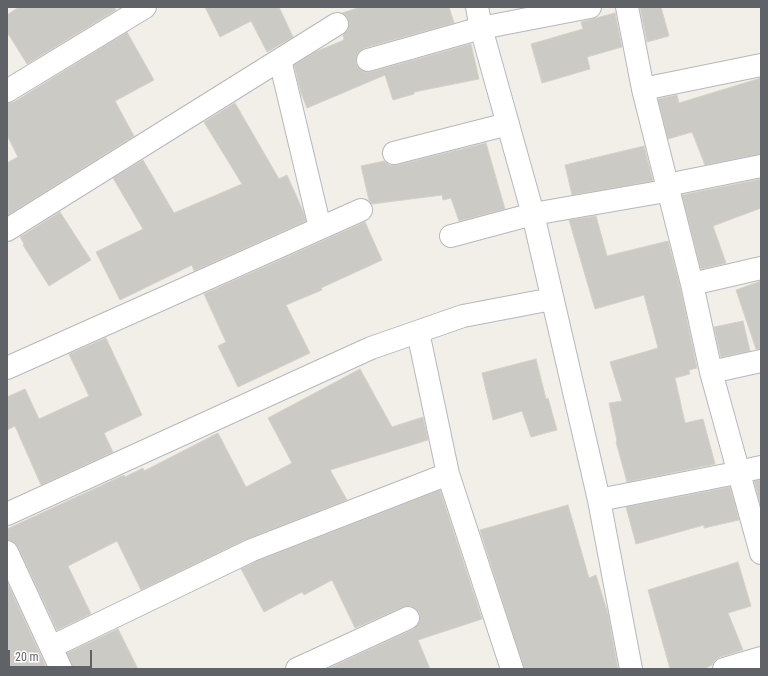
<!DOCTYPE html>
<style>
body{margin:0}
#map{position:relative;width:768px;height:676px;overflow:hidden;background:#f1efe8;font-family:"Roboto Condensed",sans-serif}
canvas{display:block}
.frame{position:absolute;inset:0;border:8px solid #5f6368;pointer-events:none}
.scale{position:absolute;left:8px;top:650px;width:84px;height:18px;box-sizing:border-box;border:2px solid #5f6368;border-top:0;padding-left:5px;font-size:12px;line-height:14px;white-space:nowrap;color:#5f6368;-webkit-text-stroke:3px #fff;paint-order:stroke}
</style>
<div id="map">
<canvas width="768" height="676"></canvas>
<div class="frame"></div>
<div class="scale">20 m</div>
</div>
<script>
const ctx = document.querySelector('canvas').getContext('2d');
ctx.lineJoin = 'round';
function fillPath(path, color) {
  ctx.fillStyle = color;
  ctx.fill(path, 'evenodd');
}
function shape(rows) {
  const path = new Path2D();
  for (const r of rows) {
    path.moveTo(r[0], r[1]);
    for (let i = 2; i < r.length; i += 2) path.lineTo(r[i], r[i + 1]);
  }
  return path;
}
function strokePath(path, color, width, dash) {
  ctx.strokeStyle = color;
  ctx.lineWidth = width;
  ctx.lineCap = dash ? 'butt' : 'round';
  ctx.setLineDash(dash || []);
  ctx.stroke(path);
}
const building = shape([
 [19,7,114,7,116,10,27,64,7,32,7,15,19,7],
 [205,7,279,7,293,37,267,52,251,21,220,37,205,7],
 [361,7,449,7,454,23,364,48,359,52,356,57,356,64,360,69,365,72,371,72,471,44,479,79,414,92,414,94,393,100,385,75,307,108,301,93,294,65,315,52,344,40,343,35,348,30,349,23,347,17,342,13,361,7],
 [640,7,661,7,669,36,647,42,640,7],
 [615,13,622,47,587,57,590,69,542,83,531,44,583,29,581,22,615,13],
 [127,32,154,80,115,101,134,136,8,215,7,163,18,157,7,135,7,103,14,102,127,32],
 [761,78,761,154,705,165,692,132,668,139,658,99,677,95,679,103,761,78],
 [235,103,279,179,287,175,303,211,306,221,194,271,192,265,120,300,96,252,143,229,113,178,143,160,174,213,242,184,204,122,235,103],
 [486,143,505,209,459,221,451,198,443,200,442,195,372,204,369,200,361,166,384,161,390,165,397,165,486,143],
 [644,146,653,181,572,195,565,165,644,146],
 [761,179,761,208,713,226,726,263,701,269,682,195,761,179],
 [60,212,91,260,49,286,23,245,24,244,20,237,60,212],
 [596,216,607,256,668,241,680,287,697,368,689,370,690,374,675,378,685,423,703,419,715,464,627,482,616,442,617,441,609,403,622,401,610,362,658,348,644,295,595,309,569,220,596,216],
 [365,222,382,260,321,288,322,290,286,305,310,353,238,387,218,346,226,342,204,294,365,222],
 [761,281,761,349,756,349,736,290,761,281],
 [743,321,750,351,721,357,714,327,743,321],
 [106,338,142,415,104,433,113,452,41,485,15,426,7,430,7,397,25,389,39,419,89,396,69,354,106,338],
 [536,359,546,399,548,398,557,430,531,437,522,411,493,420,482,373,536,359],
 [360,369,392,427,423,417,428,440,330,470,347,500,247,539,141,590,117,541,68,566,91,614,57,630,18,547,14,542,7,540,7,529,124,475,125,477,143,468,144,471,218,433,246,487,292,463,268,418,360,369],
 [761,480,761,506,754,481,761,480],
 [730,487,739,520,704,528,704,525,636,544,626,507,730,487],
 [440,490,482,619,418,640,430,669,327,669,414,629,418,625,420,619,419,612,415,608,410,606,403,607,355,628,332,580,304,595,302,592,264,612,241,569,257,561,440,490],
 [568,505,589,578,596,575,608,614,618,669,524,669,480,530,568,505],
 [738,562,751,606,728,613,743,650,720,657,715,660,712,665,703,669,670,669,648,590,738,562],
 [7,582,47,669,7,669,7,582],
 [118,629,138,669,73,669,67,653,118,629]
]);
const street = shape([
 [477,7,481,28,533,214,599,500,631,669],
 [627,7,643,89,692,284,761,268],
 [280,60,320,228],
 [368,60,481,28,590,7],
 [643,89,761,65],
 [7,91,145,7],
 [394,153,508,124],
 [7,230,337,24],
 [451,236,533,214,660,192,667,185,761,166],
 [692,284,711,372,761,553],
 [418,332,448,474,512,669],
 [7,368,361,210],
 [711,372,761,361],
 [599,500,731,474,761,467],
 [7,514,371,348,463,316,552,299],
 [7,552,61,669],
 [51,647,252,550,448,474],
 [297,669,408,618],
 [724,669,761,658]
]);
fillPath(building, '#cccac5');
strokePath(building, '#d6d1c6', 1);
strokePath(street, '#b5b8bc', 24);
strokePath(street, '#fff', 22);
</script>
